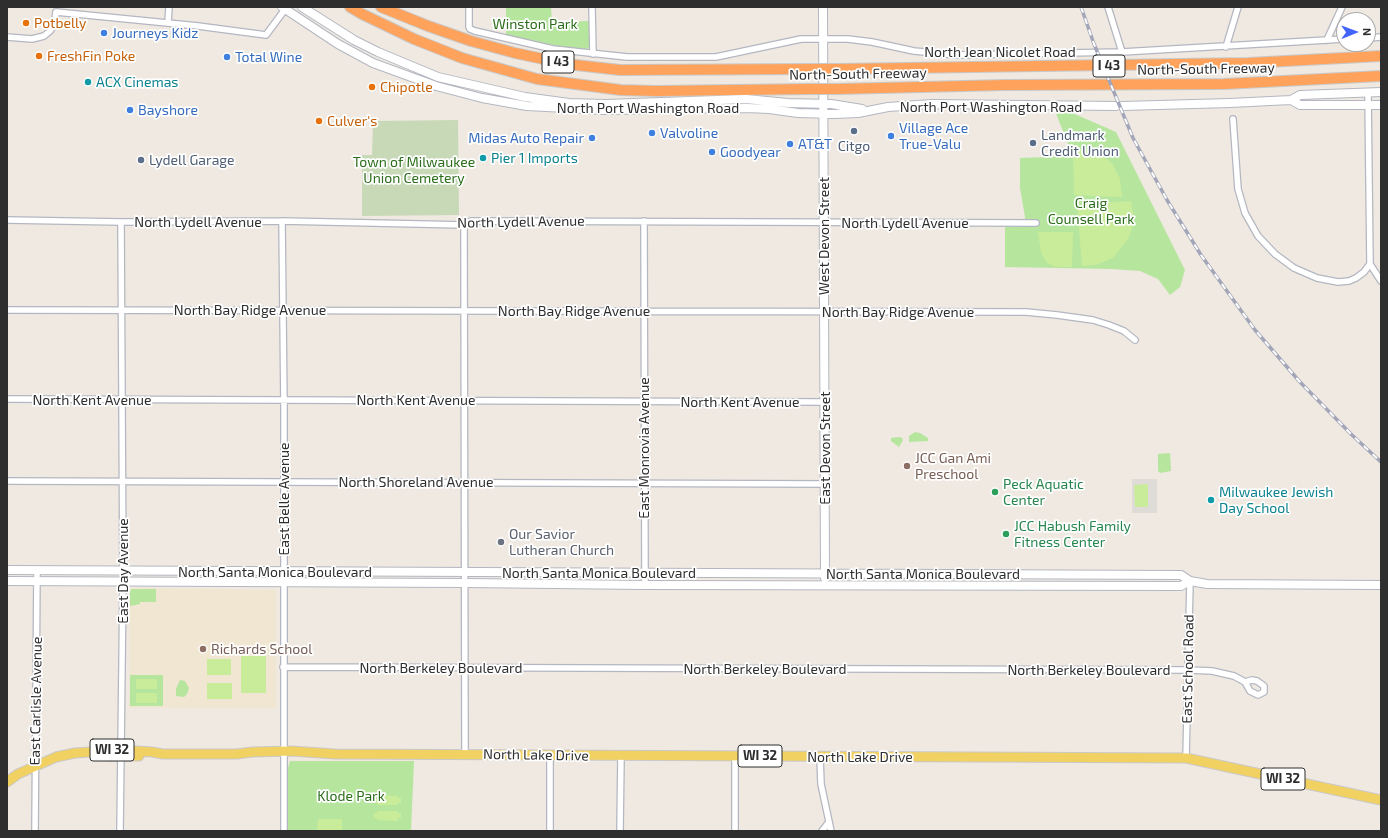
<!DOCTYPE html>
<style>
body{margin:0}
#map{position:relative;width:1388px;height:838px;overflow:hidden;background:#efe9e1;font-family:"Exo 2",sans-serif}
canvas{display:block}
.frame{position:absolute;inset:0;border:8px solid #2e2e2e;pointer-events:none}
.north{position:absolute;left:1336px;top:12px;width:40px;height:40px;box-sizing:border-box;background:#fff;border:1px solid #ababab;border-radius:50%;rotate:89deg;font-size:11px;font-weight:700;line-height:16px;text-align:center;color:#2e2e2e}
.north::after{content:'';display:block;margin:auto;width:14px;height:18px;background:#4264fb;clip-path:polygon(50% 0,100% 100%,50% 72%,0 100%)}
</style>
<div id="map">
<canvas width="1388" height="838"></canvas>
<div class="frame"></div>
<div class="north">N</div>
</div>
<script>
const ctx = document.querySelector('canvas').getContext('2d');
ctx.lineJoin = 'round';
function fillPath(path, color) {
  ctx.fillStyle = color;
  ctx.fill(path, 'evenodd');
}
function shape(rows) {
  const path = new Path2D();
  for (const r of rows) {
    path.moveTo(r[0], r[1]);
    for (let i = 2; i < r.length; i += 2) path.lineTo(r[i], r[i + 1]);
  }
  return path;
}
function strokePath(path, color, width, dash) {
  ctx.strokeStyle = color;
  ctx.lineWidth = width;
  ctx.lineCap = dash ? 'butt' : 'round';
  ctx.setLineDash(dash || []);
  ctx.stroke(path);
}
function label(font, color, halo, rows, align = 'center') {
  ctx.font = font + ' "Exo 2",sans-serif';
  ctx.lineWidth = 3.5;
  ctx.setLineDash([]);
  ctx.textBaseline = 'middle';
  ctx.strokeStyle = halo;
  ctx.fillStyle = color;
  for (const [text, x, y, turn = 0] of rows) {
    ctx.save();
    ctx.translate(x, y);
    ctx.rotate((+turn || 0) * Math.PI / 180);
    ctx.textAlign = isNaN(turn) ? turn : align;
    if (halo) ctx.strokeText(text, 0, 0);
    ctx.fillText(text, 0, 0);
    ctx.restore();
  }
}
const education = shape([
 [130,588,276,590,276,708,129,708]
]);
const green = shape([
 [506,7,551,7,552,22,590,21,589,48,583,50,562,47,506,35],
 [1055,111,1070,112,1116,132,1185,270,1180,287,1170,295,1158,279,1140,271,1112,269,1005,267,1005,227,1025,227,1025,217,1020,188,1020,158,1073,156],
 [915,432,920,433,928,438,928,441,909,442,909,436],
 [900,437,902,438,903,440,899,447,891,441,891,438],
 [1170,453,1171,471,1160,473,1158,471,1158,454],
 [132,589,156,589,156,602,140,602,140,604,130,606,130,591],
 [130,675,163,675,163,706,130,706],
 [180,680,185,681,189,688,187,694,184,697,176,696,176,689],
 [290,761,414,761,411,831,288,831,288,768]
]);
const cemetery = shape([
 [458,120,459,215,362,216,362,155,372,155,373,121]
]);
const pitch = shape([
 [1073,149,1096,151,1112,163,1120,179,1122,197,1074,195],
 [1131,201,1134,223,1128,239,1113,258,1096,265,1082,266,1077,205],
 [1038,232,1073,232,1072,267,1056,267,1047,263,1041,253],
 [1134,484,1148,484,1148,507,1134,507],
 [241,656,266,656,266,693,241,693],
 [207,659,231,659,231,675,207,675],
 [136,679,157,679,157,689,136,689],
 [207,683,232,683,232,699,207,699],
 [136,693,157,693,157,703,136,703],
 [377,795,398,796,398,798,401,798,401,803,398,803,398,805,377,805,377,803,374,803,374,798,377,798],
 [377,811,398,811,398,813,401,813,401,818,398,818,398,821,377,820,377,818,374,818,374,813,377,813],
 [318,819,342,819,342,831,317,831]
]);
const plaza = shape([
 [1132,479,1157,479,1157,513,1132,513],
 [1148,484,1148,507,1135,507,1134,485]
]);
const street = shape([
 [469,7,469,27,470,29,475,31,553,49,627,57,716,57,801,39,848,39,872,42,914,51,956,55,1122,52,1344,39],
 [592,7,593,54],
 [1108,7,1122,52],
 [168,23,169,7],
 [7,37,32,39,44,36,50,31,54,25,56,12,198,26,266,35,286,8],
 [1368,38,1381,37],
 [1327,40,1342,7],
 [1226,47,1238,7],
 [1368,93,1370,264,1381,281],
 [1233,119,1238,189,1245,213,1258,236,1275,254,1294,268,1317,278,1338,282,1349,281,1356,278,1364,272,1370,264],
 [7,220,121,222,282,221,464,225,471,221,1036,223],
 [282,221,284,407,284,831],
 [644,221,645,585],
 [464,225,465,754],
 [7,310,1026,312,1057,315,1093,320,1109,325,1124,331,1135,340],
 [7,399,825,402],
 [7,481,825,484],
 [283,667,1189,670,1212,671,1234,676,1245,682,1252,680,1257,681,1264,686,1264,692,1258,695,1250,691,1245,682],
 [550,755,550,831],
 [735,756,735,831],
 [820,757,821,784,831,831],
 [1186,758,1190,581],
 [35,831,37,570],
 [120,831,123,581,121,222],
 [620,831,621,756],
 [822,831,829,822]
]);
const secondary = shape([
 [282,7,338,44,373,63,436,86,482,98,527,106,604,110,747,108,769,109,798,113,835,114,858,113,888,107,932,104,1116,106],
 [302,7,354,40,378,52,438,77,525,97,569,103,606,104,746,99,788,103,831,104,862,109],
 [823,7,825,578],
 [1291,100,1300,105,1381,105],
 [1122,106,1230,103,1291,100,1300,95,1381,92],
 [7,570,1181,575,1190,581,1207,584,1381,585],
 [7,581,465,583,645,585,1181,586,1190,581]
]);
const primary = shape([
 [108,756,139,756],
 [7,782,18,774,56,757,75,753,121,750,152,752,163,754,237,754,252,752,291,751,335,754,1186,758,1381,800]
]);
const highway = shape([
 [350,7,362,14,414,39,462,58,537,79,621,90,656,91,810,89],
 [381,7,428,26,471,41,515,53,567,64,620,70,810,69],
 [837,69,1248,63,1381,56],
 [838,89,1005,85,1224,84,1381,76]
]);
const rail = shape([
 [1081,7,1094,44,1133,138,1167,200,1201,255,1255,330,1300,382,1352,435,1381,462]
]);
const highwayBridge = shape([
 [810,69,837,69],
 [810,89,838,89]
]);
const markers = [
 [26,23,4,"#e8710a"],
 [104,33,4,"#3f7fe0"],
 [39,56,4,"#e8710a"],
 [227,57,4,"#3f7fe0"],
 [88,82,4,"#0f9aa8"],
 [372,87,4,"#e8710a"],
 [130,110,4,"#3f7fe0"],
 [319,121,4,"#e8710a"],
 [854,131,4,"#5c6f8a"],
 [652,133,4,"#3f7fe0"],
 [891,136,4,"#3f7fe0"],
 [592,138,4,"#3f7fe0"],
 [1033,143,4,"#5c6f8a"],
 [790,144,4,"#3f7fe0"],
 [712,152,4,"#3f7fe0"],
 [483,158,4,"#0f9aa8"],
 [141,160,4,"#5c6f8a"],
 [907,466,4,"#8d6e63"],
 [995,492,4,"#2e9e5b"],
 [1211,500,4,"#0f9aa8"],
 [1006,534,4,"#2e9e5b"],
 [501,542,4,"#6b7280"],
 [203,649,4,"#8d6e63"]
];
const shields = [
 [558,62,32],
 [1109,66,32],
 [112,750,44],
 [760,756,44],
 [1283,779,44]
];
const shieldNames = [
 ["I 43",558,62],
 ["I 43",1109,66],
 ["WI 32",112,750],
 ["WI 32",760,756],
 ["WI 32",1283,779]
];
const foodNames = [
 ["Potbelly",34,23],
 ["FreshFin Poke",47,56],
 ["Chipotle",380,87],
 ["Culver's",327,121]
];
const parkNames = [
 ["Winston Park",535,24],
 ["Town of Milwaukee",414,162],
 ["Union Cemetery",414,178],
 ["Craig",1091,203],
 ["Counsell Park",1091,219],
 ["Klode Park",351,796]
];
const shopNames = [
 ["Journeys Kidz",112,33],
 ["Total Wine",235,57],
 ["Bayshore",138,110],
 ["Village Ace",899,128],
 ["True-Valu",899,144],
 ["Valvoline",660,133],
 ["Midas Auto Repair",584,138,"right"],
 ["AT&T",798,144],
 ["Goodyear",720,152]
];
const streetNames = [
 ["North Jean Nicolet Road",1000,52],
 ["North-South Freeway",1206,69,-1],
 ["North-South Freeway",858,74,-1],
 ["North Port Washington Road",991,107],
 ["North Port Washington Road",648,108],
 ["North Lydell Avenue",198,222],
 ["North Lydell Avenue",521,222,-1],
 ["North Lydell Avenue",905,223],
 ["West Devon Street",824,236,-90],
 ["North Bay Ridge Avenue",250,310],
 ["North Bay Ridge Avenue",574,311],
 ["North Bay Ridge Avenue",898,312],
 ["North Kent Avenue",92,400],
 ["North Kent Avenue",416,400],
 ["North Kent Avenue",740,402],
 ["East Monrovia Avenue",644,448,-90],
 ["East Devon Street",825,448,-90],
 ["North Shoreland Avenue",416,482],
 ["East Belle Avenue",284,499,-90],
 ["East Day Avenue",123,571,-90],
 ["North Santa Monica Boulevard",275,572],
 ["North Santa Monica Boulevard",599,573],
 ["North Santa Monica Boulevard",923,574],
 ["North Berkeley Boulevard",441,668],
 ["North Berkeley Boulevard",765,669],
 ["East School Road",1188,669,-89],
 ["North Berkeley Boulevard",1089,670],
 ["East Carlisle Avenue",36,701,-89],
 ["North Lake Drive",536,755,1],
 ["North Lake Drive",860,757]
];
const cultureNames = [
 ["ACX Cinemas",96,82],
 ["Pier 1 Imports",491,158],
 ["Milwaukee Jewish",1219,492],
 ["Day School",1219,508]
];
const serviceNames = [
 ["Landmark",1041,135],
 ["Credit Union",1041,151],
 ["Citgo",854,146,"center"],
 ["Lydell Garage",149,160]
];
const educationNames = [
 ["JCC Gan Ami",915,458],
 ["Preschool",915,474],
 ["Richards School",211,649]
];
const leisureNames = [
 ["Peck Aquatic",1003,484],
 ["Center",1003,500],
 ["JCC Habush Family",1014,526],
 ["Fitness Center",1014,542]
];
const worshipNames = [
 ["Our Savior",509,534],
 ["Lutheran Church",509,550]
];
fillPath(education, '#f0e6d1');
fillPath(green, '#b6e59e');
fillPath(cemetery, '#c8d9b8');
fillPath(pitch, '#c9ec9a');
fillPath(plaza, '#dfdcd8');
strokePath(street, '#b4b7c1', 8);
strokePath(secondary, '#b4b7c1', 10);
strokePath(primary, '#c9c9c9', 11);
strokePath(highway, '#c9c9c9', 12);
strokePath(street, '#fff', 5.5);
strokePath(secondary, '#fff', 8);
strokePath(primary, '#f2d163', 9);
strokePath(highway, '#ffa35c', 10);
strokePath(rail, '#a3a6b8', 3.5);
strokePath(rail, '#fff', 2, [6]);
strokePath(highwayBridge, '#c9c9c9', 12, []);
strokePath(highwayBridge, '#ffa35c', 10);
for (const [x, y, r, color] of markers) {
  const dot = new Path2D();
  dot.arc(x, y, r, 0, 2 * Math.PI);
  ctx.fillStyle = color;
  ctx.fill(dot);
  strokePath(dot, '#fff', 1.5);
}
for (const [x, y, w] of shields) {
  const box = new Path2D();
  box.roundRect(x - w / 2, y - 11, w, 22, 3);
  ctx.fillStyle = '#fff';
  ctx.fill(box);
  strokePath(box, '#2e2e2e', 1);
}
label('bold 13px', '#2e2e2e', null, shieldNames);
label('14px', '#c56008', '#fff', foodNames, 'left');
label('14px', '#2c6e1b', '#fff', parkNames);
label('14px', '#366cbe', '#fff', shopNames, 'left');
label('14px', '#2e2e2e', '#fff', streetNames);
label('14px', '#0d838f', '#fff', cultureNames, 'left');
label('14px', '#4e5e75', '#fff', serviceNames, 'left');
label('14px', '#785e54', '#fff', educationNames, 'left');
label('14px', '#27864d', '#fff', leisureNames, 'left');
label('14px', '#5b616d', '#fff', worshipNames, 'left');
</script>
